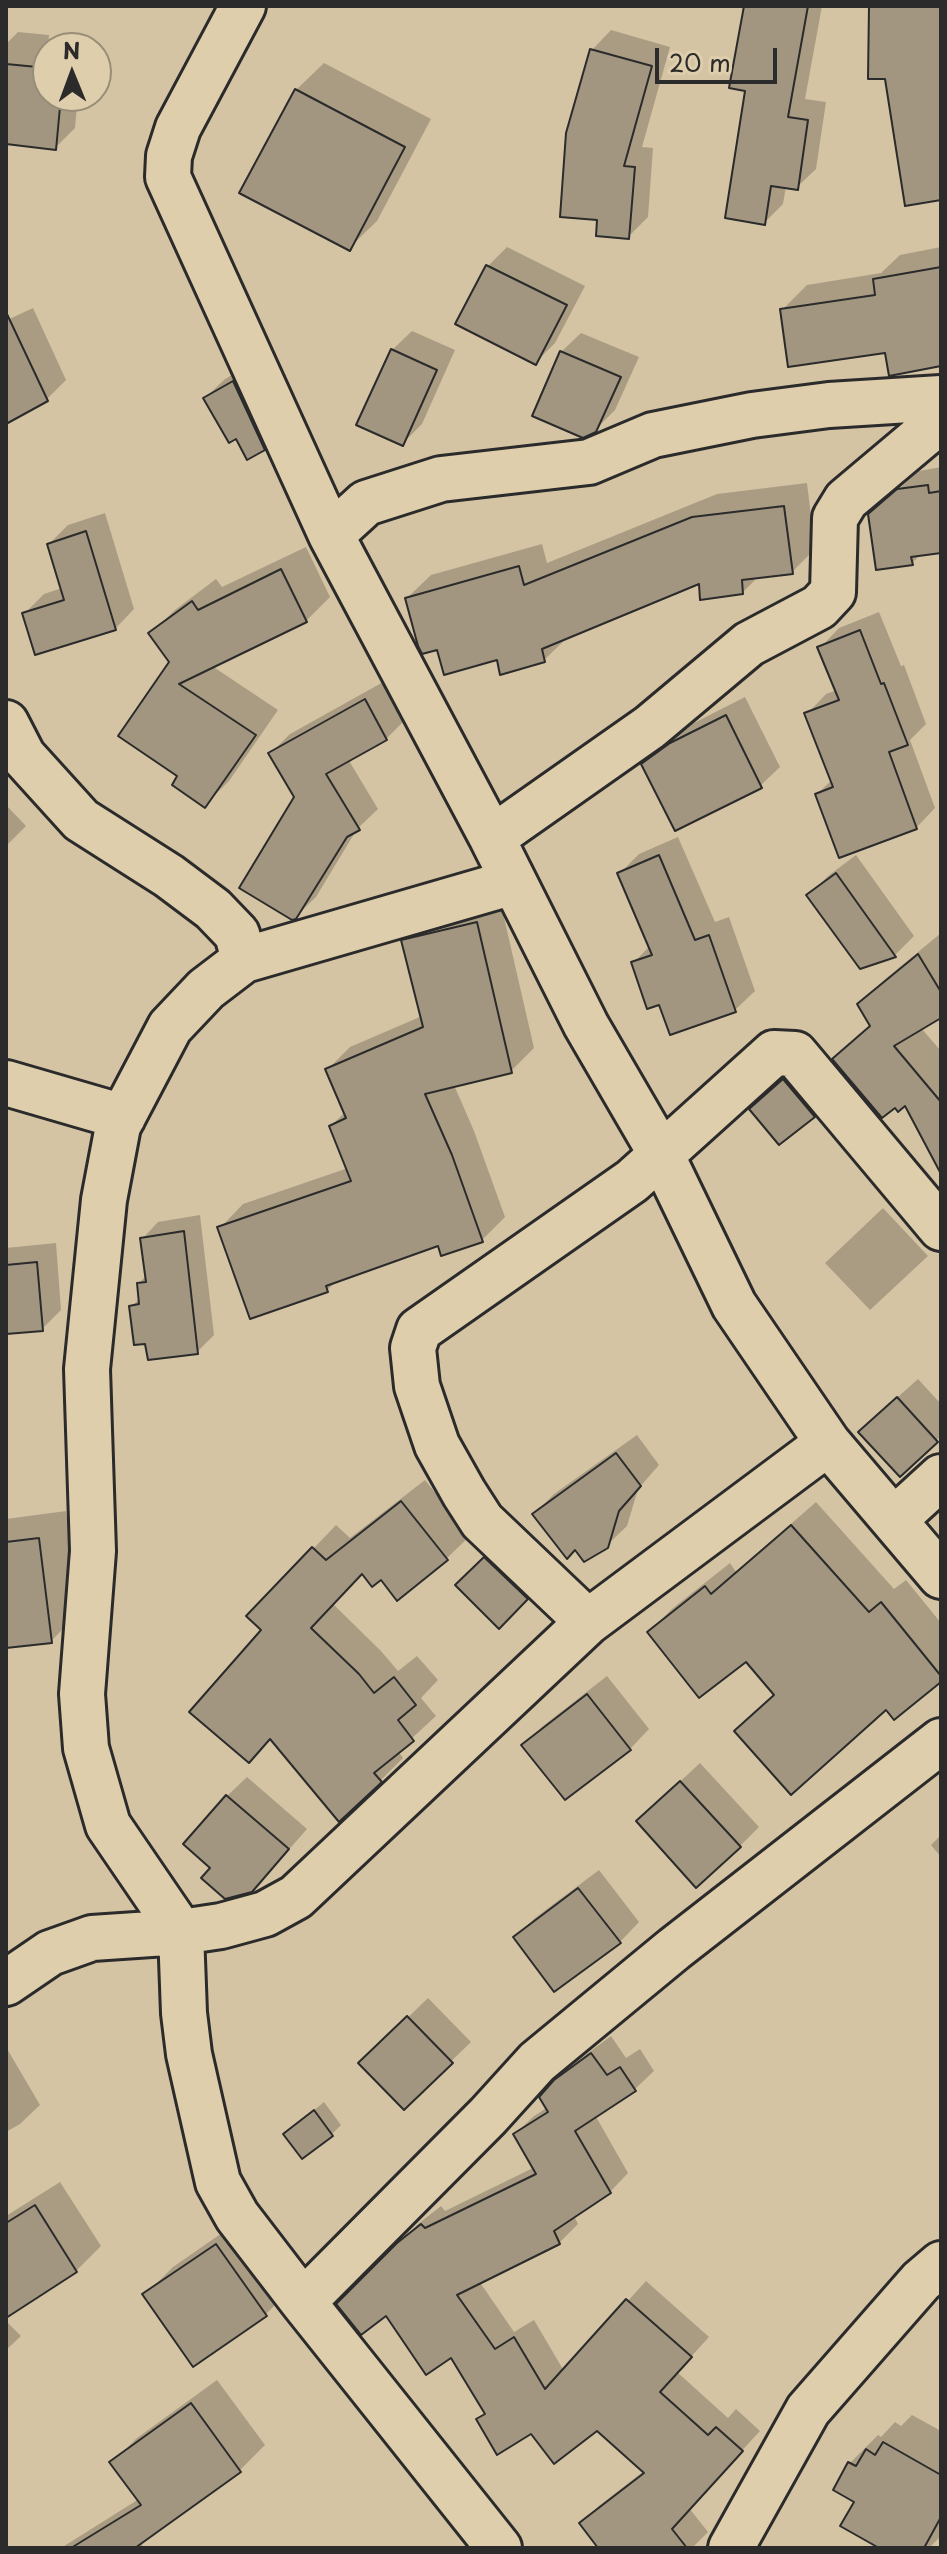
<!DOCTYPE html>
<style>
body{margin:0}
#map{position:relative;width:947px;height:2554px;overflow:hidden;background:#d4c4a3;font-family:"Playpen Sans",sans-serif}
canvas{display:block}
.frame{position:absolute;inset:0;border:8px solid #2b2b2b;pointer-events:none}
.north{position:absolute;left:32px;top:32px;width:80px;height:80px;box-sizing:border-box;background:#dfceab;border:2px solid #978d78;border-radius:50%;rotate:359deg;font-size:22px;font-weight:700;line-height:32px;text-align:center;color:#2b2b2b}
.north::after{content:'';display:block;margin:auto;width:28px;height:36px;background:#2b2b2b;clip-path:polygon(50% 0,100% 100%,50% 72%,0 100%)}
.scale{position:absolute;left:655px;top:48px;width:122px;height:36px;box-sizing:border-box;border:4px solid #2b2b2b;border-top:0;padding-left:10px;font-size:24px;line-height:28px;white-space:nowrap;color:#2b2b2b;-webkit-text-stroke:6px #dfceab;paint-order:stroke}
</style>
<div id="map">
<canvas width="947" height="2554"></canvas>
<div class="frame"></div>
<div class="north">N</div>
<div class="scale">20 m</div>
</div>
<script>
const ctx = document.querySelector('canvas').getContext('2d');
ctx.lineJoin = 'round';
function fillPath(path, color) {
  ctx.fillStyle = color;
  ctx.fill(path, 'evenodd');
}
function shape(rows) {
  const path = new Path2D();
  for (const r of rows) {
    path.moveTo(r[0], r[1]);
    for (let i = 2; i < r.length; i += 2) path.lineTo(r[i], r[i + 1]);
  }
  return path;
}
function strokePath(path, color, width, dash) {
  ctx.strokeStyle = color;
  ctx.lineWidth = width;
  ctx.lineCap = dash ? 'butt' : 'round';
  ctx.setLineDash(dash || []);
  ctx.stroke(path);
}
const shadow = shape([
 [746,6,822,6,805,99,826,102,816,169,797,187,786,186,783,204,764,223,747,90],
 [611,30,670,47,642,147,653,148,648,217,628,237,592,50],
 [18,32,49,35,48,47,56,48,48,48,48,96,78,96,75,128,55,148,6,142,6,44],
 [324,63,431,119,377,221,349,248,296,90],
 [507,247,585,286,555,343,536,362,488,266],
 [941,247,941,364,887,350,782,310,807,285,881,273,900,255],
 [33,308,66,380,46,400,6,420,6,317,7,320],
 [412,331,455,350,422,424,403,443,392,350],
 [581,333,639,357,615,410,595,430,561,352],
 [253,363,283,429,264,449,205,398,225,379],
 [941,467,941,551,922,553,912,563,870,515,919,471],
 [807,483,815,549,792,572,759,576,742,593,700,582,568,637,544,660,498,658,439,647,407,598,431,575,542,544,547,563,717,494],
 [105,513,134,609,115,629,24,614,44,594,62,588,49,544,68,525],
 [306,547,330,597,306,621,212,666,278,710,229,781,205,805,180,776,172,662,151,633,175,610,216,579,222,587],
 [879,612,901,666,904,665,926,724,910,740,935,808,916,828,817,794,832,780,807,714,826,694,837,690,820,648,839,628],
 [385,681,406,719,386,739,348,759,378,809,357,829,316,897,295,917,296,797,271,753,290,734],
 [745,697,780,767,760,786,644,764,663,744,692,724],
 [6,805,26,826,6,846],
 [678,837,715,922,729,917,755,991,735,1010,661,1002,633,963,650,946,619,874,639,854],
 [856,855,914,936,895,955,861,967,809,895,828,876],
 [500,900,534,1048,511,1071,454,1085,474,1131,505,1217,482,1240,439,1243,339,1279,327,1290,220,1228,243,1204,348,1168,331,1126,345,1112,327,1070,350,1047,422,1016,403,941,427,918],
 [941,933,941,1016,921,1028,941,1051,941,1170,906,1103,834,1059,871,1024,859,1004,883,981],
 [804,1061,833,1096,814,1115,779,1143,771,1090],
 [883,1208,928,1256,870,1310,825,1263],
 [200,1215,214,1335,197,1352,147,1342,131,1307,141,1297,139,1283,147,1275,142,1239,158,1222],
 [56,1243,61,1310,42,1329,6,1332,6,1248],
 [918,1379,941,1404,941,1436,900,1474,880,1413],
 [637,1435,659,1465,638,1489,627,1526,606,1546,576,1547,534,1514,554,1494],
 [425,1480,470,1536,447,1558,397,1598,381,1577,363,1572,333,1604,381,1651,398,1671,417,1656,438,1680,421,1698,436,1716,398,1751,403,1758,380,1781,272,1738,249,1761,264,1630,249,1616,336,1525,350,1538],
 [816,1502,894,1589,906,1580,941,1623,941,1680,886,1708,776,1694,747,1660,649,1632,673,1608,730,1563,736,1572],
 [66,1511,79,1613,51,1641,6,1646,6,1519],
 [504,1539,546,1578,499,1626,458,1585],
 [607,1676,649,1729,630,1749,524,1745,543,1726],
 [700,1763,759,1827,740,1846,658,1802],
 [247,1777,307,1829,271,1870,227,1796],
 [941,1835,941,1857,931,1845],
 [599,1870,639,1922,620,1942,515,1937,535,1918],
 [428,1998,471,2042,404,2107,361,2063],
 [611,2036,626,2058,640,2049,654,2071,635,2089,595,2115,628,2173,610,2192,574,2216,578,2224,559,2243,479,2281,514,2332,534,2320,564,2371,646,2281,709,2337,677,2372,728,2418,736,2409,760,2431,689,2508,708,2532,692,2548,601,2548,581,2523,600,2505,644,2471,597,2428,531,2432,478,2420,486,2412,452,2355,387,2313,339,2304,418,2224,441,2206,445,2211,535,2167,515,2134,534,2116,548,2107,556,2082,576,2062],
 [6,2047,40,2105,20,2124,6,2132],
 [324,2102,341,2125,332,2134,296,2125],
 [60,2182,101,2246,76,2271,6,2316,6,2216],
 [245,2217,294,2286,266,2314,145,2295,173,2267],
 [6,2321,21,2336,6,2350],
 [217,2380,265,2445,240,2470,140,2542,144,2548,61,2548,139,2499,112,2463,137,2438],
 [912,2415,941,2431,941,2536,929,2548,883,2548,857,2501,835,2489,850,2463,878,2435,881,2437,895,2422,901,2426]
]);
const building = shape([
 [744,6,808,6,788,117,808,120,798,190,771,186,765,225,725,218,745,91,729,88,744,6],
 [869,6,941,6,941,200,905,206,885,79,868,79,869,6],
 [590,49,652,66,624,166,635,167,629,239,596,236,597,220,560,217,566,133,590,49],
 [6,64,48,68,48,96,61,96,56,150,6,144,6,64],
 [295,89,405,147,350,251,239,193,295,89],
 [486,265,567,305,536,365,455,324,486,265],
 [941,267,941,366,889,376,885,353,788,367,780,309,875,295,873,279,941,267],
 [6,312,48,401,6,424,6,312],
 [391,349,437,370,403,446,356,425,391,349],
 [560,351,621,377,596,432,583,438,532,416,560,351],
 [233,381,265,450,247,460,236,439,229,443,203,398,233,381],
 [928,485,929,493,941,491,941,553,911,557,913,565,876,570,868,514,897,489,928,485],
 [784,506,793,574,742,580,743,594,700,600,699,584,542,649,545,662,500,675,497,660,444,675,437,650,422,654,418,646,405,598,519,566,524,585,692,517,784,506],
 [86,531,116,630,35,655,22,613,64,600,47,544,86,531],
 [281,569,307,622,179,684,256,735,205,808,172,785,177,776,118,736,169,662,148,633,192,601,198,610,281,569],
 [860,630,881,684,884,683,908,745,889,752,917,829,839,858,815,794,833,787,804,713,839,700,817,647,860,630],
 [365,699,387,740,326,774,360,830,347,837,296,919,292,920,239,888,294,797,268,753,365,699],
 [726,715,762,788,675,831,641,764,670,743,726,715],
 [659,855,695,940,709,935,736,1012,670,1035,659,1005,647,1009,631,962,652,955,617,873,659,855],
 [836,873,896,957,860,969,806,895,836,873],
 [477,922,512,1073,425,1094,452,1155,483,1242,441,1256,438,1246,326,1286,328,1292,250,1319,217,1227,351,1181,329,1126,346,1118,325,1069,423,1027,401,940,477,922],
 [918,954,941,992,941,1018,894,1046,941,1102,941,1174,905,1106,898,1112,895,1108,882,1118,832,1059,870,1026,857,1004,918,954],
 [783,1079,815,1117,779,1145,749,1109,783,1079],
 [184,1231,198,1354,148,1360,145,1344,134,1345,129,1306,139,1304,137,1283,146,1282,140,1238,184,1231],
 [37,1262,43,1331,6,1334,6,1265,37,1262],
 [897,1397,938,1442,900,1477,858,1432,897,1397],
 [616,1453,641,1486,619,1511,608,1548,584,1562,575,1550,567,1559,532,1514,616,1453],
 [401,1501,448,1560,397,1601,381,1580,372,1587,362,1574,311,1628,359,1674,374,1693,394,1677,416,1705,398,1720,414,1741,374,1773,382,1782,339,1822,270,1739,249,1763,189,1712,261,1630,246,1616,312,1547,326,1560,401,1501],
 [791,1525,869,1612,881,1602,941,1676,941,1682,894,1720,886,1710,791,1795,734,1731,774,1695,746,1662,699,1698,647,1632,705,1586,711,1594,791,1525],
 [39,1538,52,1643,6,1648,6,1542,39,1538],
 [484,1557,528,1599,499,1629,455,1585,484,1557],
 [587,1694,631,1750,565,1800,521,1745,587,1694],
 [680,1781,741,1847,696,1888,636,1821,680,1781],
 [226,1795,289,1849,252,1892,225,1899,201,1878,210,1868,183,1844,226,1795],
 [578,1888,621,1943,554,1992,513,1937,578,1888],
 [407,2016,453,2063,404,2110,358,2063,407,2016],
 [591,2053,607,2075,620,2067,636,2091,575,2131,611,2193,554,2231,560,2244,457,2295,495,2349,514,2337,545,2389,626,2299,692,2357,660,2392,708,2435,716,2427,743,2451,672,2529,687,2548,598,2548,579,2523,644,2473,597,2431,554,2464,531,2434,497,2455,476,2419,485,2414,451,2358,426,2375,386,2316,361,2335,336,2304,397,2243,421,2224,425,2228,536,2174,513,2134,548,2112,539,2097,554,2080,591,2053],
 [314,2110,333,2136,302,2159,283,2134,314,2110],
 [35,2205,77,2272,6,2318,6,2223,35,2205],
 [216,2244,267,2316,193,2367,142,2294,216,2244],
 [191,2403,241,2472,135,2548,71,2548,141,2505,109,2462,191,2403],
 [883,2442,941,2475,941,2517,924,2548,879,2548,840,2526,854,2502,833,2490,848,2462,856,2466,866,2449,875,2455,883,2442]
]);
const street = shape([
 [243,6,178,128,169,156,168,177,331,535,492,838,586,1025,661,1154,734,1305,828,1443,941,1576],
 [331,535,366,503,441,479,589,462,653,435,752,415,829,405,941,398],
 [6,723,23,756,81,820,169,876,213,909,237,934,244,960],
 [492,838,650,727,749,644,819,607,833,592,835,518,846,500,941,420],
 [6,1083,123,1117],
 [894,1520,941,1477],
 [588,1622,482,1521,464,1493,437,1445,417,1386,413,1348,419,1330,632,1181,774,1053,795,1054,941,1228],
 [6,1983,50,1953,92,1938,181,1932,221,1926,265,1914,296,1897,588,1622,828,1443],
 [303,2302,488,2116,537,2062,674,1949,941,1741],
 [499,2548,303,2302,237,2216,218,2182,189,2054,184,2013,181,1932,108,1825,86,1748,82,1694,93,1551,87,1369,104,1200,118,1126,170,1027,206,989,244,960,513,882],
 [731,2548,808,2410,921,2281,941,2264]
]);
fillPath(shadow, '#0003');
fillPath(building, '#a29680');
strokePath(building, '#2b2b2b', 2);
strokePath(street, '#2b2b2b', 50);
strokePath(street, '#dfceab', 44);
</script>
